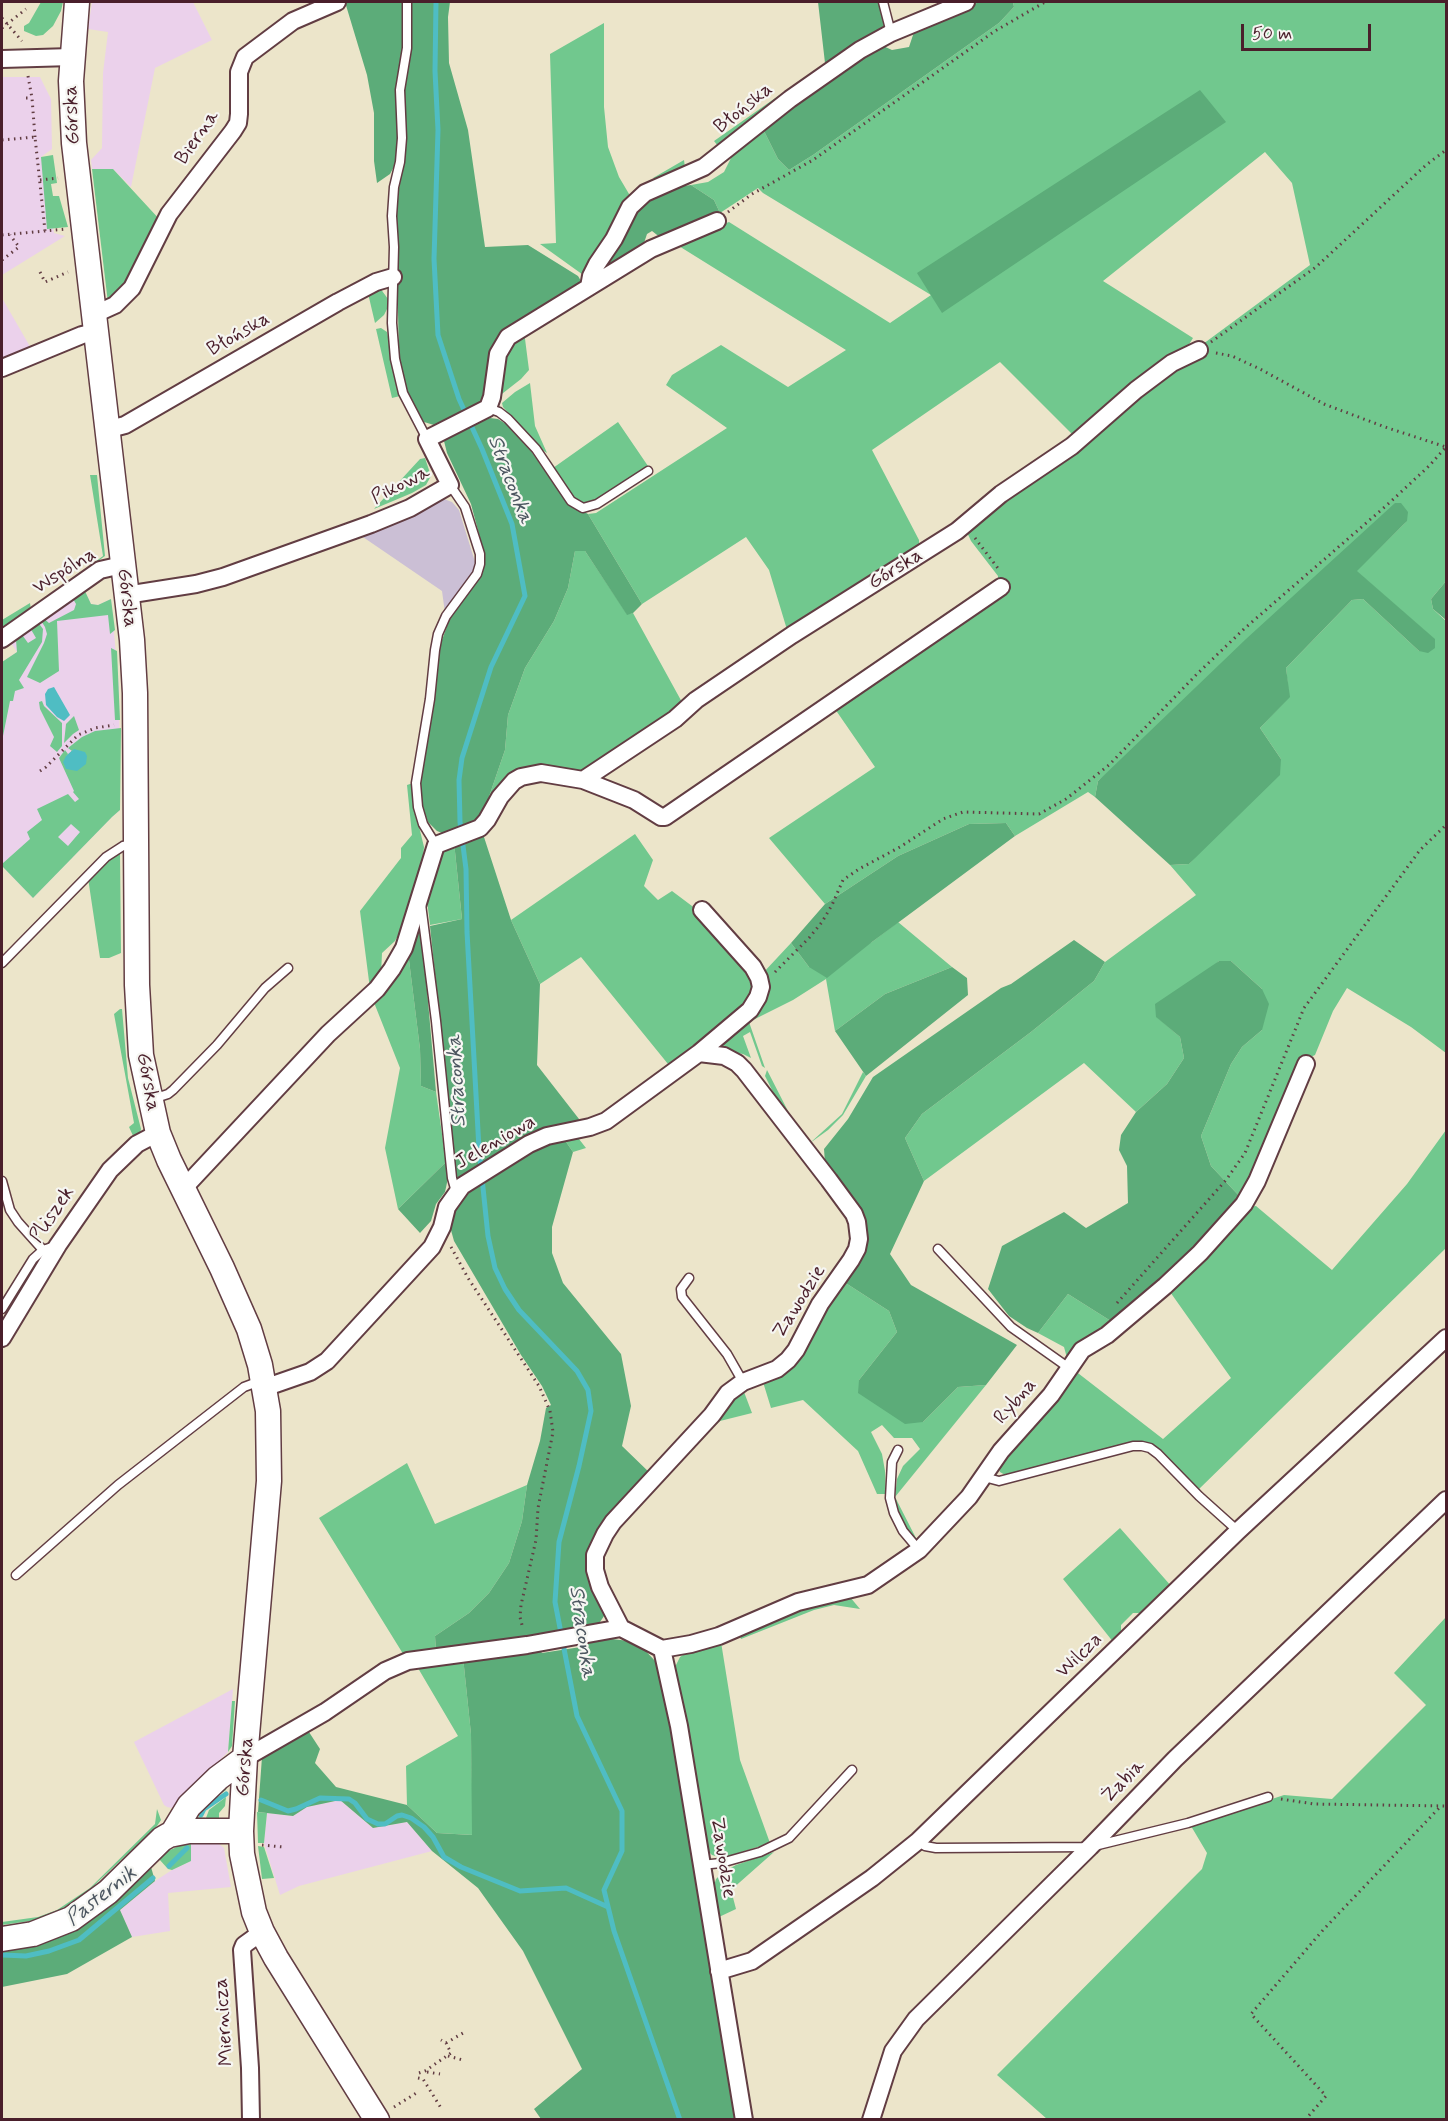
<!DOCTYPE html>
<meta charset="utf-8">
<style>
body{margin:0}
#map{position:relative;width:1448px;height:2121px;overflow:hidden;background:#ece5ca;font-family:Mynerve,sans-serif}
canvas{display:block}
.frame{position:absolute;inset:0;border:3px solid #4a1f2b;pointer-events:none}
.scale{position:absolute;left:1241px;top:24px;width:130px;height:27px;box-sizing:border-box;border:3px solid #4a1f2b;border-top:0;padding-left:8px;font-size:18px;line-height:21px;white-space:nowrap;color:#4a1f2b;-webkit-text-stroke:4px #f6f6f2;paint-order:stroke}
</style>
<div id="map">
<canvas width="1448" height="2121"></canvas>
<div class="frame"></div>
<div class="scale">50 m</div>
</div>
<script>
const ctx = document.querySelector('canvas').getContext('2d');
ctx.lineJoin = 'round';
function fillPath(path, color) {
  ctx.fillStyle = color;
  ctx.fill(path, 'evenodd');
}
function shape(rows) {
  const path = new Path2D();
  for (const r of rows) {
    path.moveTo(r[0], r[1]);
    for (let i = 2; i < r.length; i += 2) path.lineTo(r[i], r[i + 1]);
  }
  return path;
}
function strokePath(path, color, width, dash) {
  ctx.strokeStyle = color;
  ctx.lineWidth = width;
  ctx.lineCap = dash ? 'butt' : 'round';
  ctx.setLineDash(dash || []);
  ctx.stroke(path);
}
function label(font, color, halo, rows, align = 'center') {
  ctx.font = font + ' Mynerve,sans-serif';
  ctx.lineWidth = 4.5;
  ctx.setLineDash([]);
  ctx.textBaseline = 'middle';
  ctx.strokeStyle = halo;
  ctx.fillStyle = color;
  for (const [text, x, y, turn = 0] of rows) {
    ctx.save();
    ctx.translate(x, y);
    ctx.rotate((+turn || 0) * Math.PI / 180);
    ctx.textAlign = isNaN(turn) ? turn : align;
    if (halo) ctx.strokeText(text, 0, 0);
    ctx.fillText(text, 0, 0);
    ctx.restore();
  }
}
const built = shape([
 [92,2,193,2,212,40,155,68,131,187,113,169,92,169,91,160,102,148,103,73,108,32,88,29],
 [2,77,40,77,51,99,52,149,41,157,54,233,65,236,2,275],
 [2,298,32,350,2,358],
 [84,589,91,604,98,605,111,599,119,688,120,810,112,817,33,898,2,866,2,662,17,652,9,640],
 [233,1689,228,1752,172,1808,167,1807,164,1805,134,1742],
 [340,1800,373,1828,407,1822,432,1851,299,1886,280,1895,264,1843,267,1813,293,1816,306,1807],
 [215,1841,224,1848,231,1887,168,1893,170,1931,132,1937,120,1910,155,1881,172,1870,191,1861,191,1844]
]);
const industrial = shape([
 [444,499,452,502,459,510,475,562,473,572,445,613,442,591,360,535]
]);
const green = shape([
 [41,2,63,2,61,11,53,26,43,35,36,36,24,31,24,26,29,23],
 [1013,2,1033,3,1036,2,1446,2,1446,581,1431,599,1433,609,1446,621,1446,1053,1411,1027,1347,988,1333,1011,1315,1055,1302,1061,1242,1199,1211,1166,1201,1136,1231,1064,1242,1047,1262,1030,1262,989,1231,961,1219,961,1157,1017,1180,1037,1184,1058,1167,1084,1136,1112,1084,1063,924,1181,905,1138,922,1114,1031,1032,1094,981,1105,962,1196,895,1170,865,1189,864,1281,759,1260,728,1289,697,1286,668,1352,600,1363,599,1419,651,1434,639,1356,571,1407,521,1098,781,1095,797,1088,792,1015,836,1006,823,969,824,898,856,825,904,769,838,875,767,835,709,998,580,998,576,971,541,965,528,1203,344,1310,265,1292,183,1265,152,1103,281,1193,338,1188,346,1136,385,1075,437,1000,362,872,450,919,540,919,552,788,633,769,570,746,537,642,604,588,514,596,513,727,428,666,385,672,375,721,345,788,387,846,350,674,243,729,222,890,323,931,295,763,193,758,188,720,213,714,200,691,185,708,182,724,172,734,152,762,127,778,159,789,170,813,155,999,23,1014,7],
 [604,23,604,107,608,147,619,177,632,199,586,277,540,244,556,243,550,54],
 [781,94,782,97,718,146,714,141],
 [53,155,57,183,51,184,53,196,59,196,68,227,47,229,41,157],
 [684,160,685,168,656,180,653,178],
 [92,169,113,169,161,221,136,271,108,303],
 [380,288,388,299,387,309,384,315,375,323,367,289],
 [381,328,387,332,400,396,392,398,376,329],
 [524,331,529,370,521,379,498,397,502,356],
 [530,383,535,426,547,453,538,447,503,407,502,403,515,392],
 [618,422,648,466,597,501,587,505,577,502,553,468],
 [425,458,431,476,426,485,412,493,374,509,420,459],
 [90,475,97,475,105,556,48,597,103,556],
 [575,551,585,551,627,614,633,613,683,704,581,773,521,769,512,772,500,783,482,817,505,750,508,715,525,668,554,621,568,588],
 [84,589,91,604,98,605,111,599,115,630,110,634,108,615,57,621,59,671,40,683,27,677,44,643,47,634,45,627,40,619,42,617,49,623,74,610,76,604,72,597],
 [30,603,31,610,6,628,2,626,2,620],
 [37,621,43,629,42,642,19,680,24,688,15,691,13,701,10,701,3,736,2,735,2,662,17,652,16,640,20,632,28,643,36,638,29,626],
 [111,648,117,651,120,720,115,720],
 [42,701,44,706,62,723,62,746,57,752,50,746,54,737,40,709,39,702],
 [74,716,79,730,73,734,64,743,66,724],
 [121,728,120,810,112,817,33,898,2,866,2,864,30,839,27,832,42,820,37,809,68,794,75,802,79,799,73,792,74,791,59,758,65,750,68,754,66,756,74,749,72,751,68,748,82,737,95,731],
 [71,824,80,832,68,846,58,837],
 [413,783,415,810,424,847,423,857,408,917,395,941,382,953,381,975,370,989,360,911,401,858,401,848,412,835,407,785],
 [635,834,653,860,644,886,658,900,672,891,692,906,747,967,754,980,747,1008,631,1093,668,1064,581,957,540,984,511,920],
 [454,842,462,919,430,925,427,900,441,852],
 [120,852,121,953,109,958,100,958,88,878,110,858],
 [898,922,952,967,885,994,835,1031,826,979,793,1000,749,1022,765,1068,762,1066,750,1032,743,1036,751,1058,743,1054,721,1050,716,1044,735,1029,763,973,791,943,809,967,872,942],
 [408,952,420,1049,421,1086,436,1092,446,1162,398,1209,385,1148,400,1068,373,1000],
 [120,1009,122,1009,128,1078,141,1129,140,1134,134,1138,129,1127,134,1123,114,1014],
 [767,1070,789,1113,784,1112,781,1108,765,1076],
 [863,1072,866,1076,843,1115,828,1130,810,1143,842,1114],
 [1446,1130,1446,1248,1198,1490,1170,1461,1133,1443,1005,1475,1000,1472,998,1465,1074,1370,1163,1439,1231,1378,1168,1289,1247,1207,1256,1206,1332,1270,1407,1184],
 [575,1134,586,1148,573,1152,562,1136],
 [841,1280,889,1311,897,1332,859,1380,923,1422,958,1387,986,1385,895,1497,917,1540,942,1512,943,1515,921,1541,915,1541,905,1526,898,1512,895,1497,897,1479,903,1466,920,1449,912,1438,894,1438,882,1425,871,1432,882,1454,885,1471,886,1494,877,1494,858,1451,803,1400,771,1408,763,1382],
 [1068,1294,1114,1323,1067,1358,1064,1347,1038,1333],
 [744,1392,752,1413,720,1421,712,1428,710,1424,735,1397],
 [407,1463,435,1524,527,1485,522,1521,509,1563,489,1593,469,1613,435,1636,436,1651,405,1657,319,1518],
 [1120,1528,1172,1587,1144,1613,1133,1613,1121,1625,1121,1635,1114,1643,1063,1579],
 [850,1597,860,1609,834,1605,814,1610,741,1639,739,1634,801,1608],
 [1446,1617,1446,2119,1047,2119,997,2075,1202,1869,1207,1853,1191,1826,1284,1795,1332,1799,1426,1705,1394,1673],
 [721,1642,740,1760,770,1843,729,1856,719,1857,712,1855,706,1849,703,1840,675,1667,680,1657,689,1651],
 [463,1657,471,1734,473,1835,437,1833,407,1805,406,1766,458,1736,415,1663],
 [232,1701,235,1701,232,1746,228,1752],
 [227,1786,226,1790,193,1813,197,1817,206,1818,209,1810,226,1797,225,1806,219,1813,219,1819,193,1822,189,1813],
 [157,1809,161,1820,157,1826,85,1894,52,1915,30,1921,2,1925,2,1922,38,1917,57,1910,90,1888,155,1824],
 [257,1812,267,1813,264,1843,258,1843],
 [191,1844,191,1861,172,1870,168,1869,159,1859,168,1851,179,1846],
 [258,1846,264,1847,274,1878,262,1879],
 [774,1852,731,1890,736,1909,719,1917,715,1915,711,1896,716,1879,723,1872,736,1865]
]);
const forest = shape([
 [345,2,403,2,404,48,397,91,397,112,399,138,397,161,390,174,377,183,374,161,374,113,367,75],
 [409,2,450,2,448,17,449,63,468,130,485,247,528,245,578,276,581,281,581,287,517,327,481,402,471,410,434,425,424,422,407,393,399,359,396,218,404,139,402,90],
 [818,2,882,2,884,26,825,63],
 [979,2,1013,2,1014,7,999,23,813,155,789,170,778,159,762,127,881,45,892,50,909,47,915,29],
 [1200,90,1226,122,942,313,917,273],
 [691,185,714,200,720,213,701,224,661,238,652,231,647,234,644,243,636,251,599,274,643,200,676,187],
 [490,418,498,419,506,424,531,451,567,503,588,514,642,604,633,613,627,615,585,551,575,551,568,588,554,621,525,668,508,715,505,750,482,817,474,826,447,835,437,831,428,822,422,807,420,783,438,651,450,618,481,576,485,563,484,553,471,504,447,453,444,441,449,435],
 [1395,503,1401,503,1408,512,1407,521,1357,571,1435,639,1435,648,1428,653,1419,651,1363,599,1352,600,1286,668,1290,697,1260,728,1281,759,1280,775,1189,864,1170,865,1095,797,1098,781,1246,639],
 [1446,581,1446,620,1433,609,1431,599],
 [1006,823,1015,836,872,942,827,978,809,967,791,943,825,904,898,856,969,824],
 [483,834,511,920,540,984,537,1065,579,1119,578,1125,461,1177,456,1177,430,926,462,919,454,842],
 [421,922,436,1092,421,1086,420,1049,408,952],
 [1074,940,1105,962,1094,981,1031,1032,922,1114,905,1138,924,1181,890,1254,911,1285,1017,1345,986,1385,958,1387,923,1422,905,1424,858,1393,859,1380,897,1332,889,1311,841,1280,864,1242,825,1163,824,1149,848,1119,873,1077,1001,988,1011,984],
 [1219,961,1231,961,1262,989,1269,1004,1262,1030,1242,1047,1231,1064,1201,1136,1211,1166,1242,1199,1228,1216,1114,1323,1068,1294,1038,1333,1027,1328,1009,1316,988,1289,1002,1246,1064,1212,1086,1228,1128,1203,1127,1166,1119,1150,1121,1135,1136,1112,1167,1084,1184,1058,1180,1037,1156,1017,1155,1004],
 [952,967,967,978,968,995,866,1076,835,1031,885,994],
 [562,1136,573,1152,552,1227,552,1253,563,1283,621,1354,631,1406,622,1446,652,1475,602,1531,604,1616,600,1622,591,1626,518,1639,436,1651,435,1636,469,1613,489,1593,509,1563,522,1521,527,1485,540,1441,546,1408,551,1405,542,1386,521,1355,454,1241,449,1223,452,1206,461,1197,505,1169,505,1164],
 [446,1162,448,1178,445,1192,436,1204,431,1221,420,1233,398,1209],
 [612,1639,629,1641,643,1648,656,1662,668,1696,739,2119,541,2119,534,2109,582,2069,523,1951,478,1888,432,1851,407,1822,373,1828,340,1800,307,1807,293,1816,258,1812,262,1757,307,1729,320,1749,315,1763,336,1787,407,1805,437,1833,472,1835,471,1734,463,1657,539,1649,542,1653,587,1646,589,1641],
 [151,1867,155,1881,120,1910,132,1937,67,1974,2,1987,2,1947,128,1888]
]);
const water = shape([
 [54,687,70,715,64,721,57,717,46,705,45,694,48,689],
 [74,749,85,752,87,756,86,764,77,771,66,769,63,762,66,756]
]);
const stream = shape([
 [436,2,435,71,438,130,434,259,438,335,459,399,482,449,512,524,525,596,491,667,462,758,459,780,460,822,466,869,467,932,479,1149,488,1236,495,1268,505,1289,519,1310,577,1371,588,1390,591,1411,579,1466,559,1542,555,1602,577,1716,622,1811,622,1851,604,1890,614,1931,680,2120],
 [261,1800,288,1811,296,1809,320,1798,349,1799,355,1803,367,1819,378,1824,385,1824,397,1816,402,1815,411,1818,424,1827,433,1837,444,1857,461,1867,520,1891,566,1888,608,1907],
 [201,1815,204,1809,226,1794],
 [169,1866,187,1848],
 [2,1955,26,1956,49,1951,79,1940,153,1878]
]);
const path = shape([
 [2,18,22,41],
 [2,28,26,9],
 [28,76,32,98,35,137],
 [26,98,32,98],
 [2,140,35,137,45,231],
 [40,180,58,178],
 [728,212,752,194,813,160,995,31,1045,2],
 [2,235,66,229],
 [2,260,19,247,10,235],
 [40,272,45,282,68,272],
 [1211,342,1316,267,1426,165,1446,150],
 [1216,353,1232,356,1260,369,1324,404,1385,427,1446,447],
 [975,538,1000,571],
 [40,771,46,767,78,735,95,728,114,725],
 [775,972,809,938,822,922,832,905,843,880,859,869,900,847,943,819,963,812,1039,814,1066,799,1109,765,1197,674,1245,628,1387,505,1429,466,1446,447],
 [451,1247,468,1278,539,1386,550,1411,553,1432,538,1508,536,1540,521,1605,520,1617,523,1629],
 [1117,1303,1226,1180,1245,1153,1304,1008,1420,850,1446,825],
 [1281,1799,1314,1804,1446,1806],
 [262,1845,283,1847],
 [446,2043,463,2033],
 [448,2056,463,2060],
 [427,2072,440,2074],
 [419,2073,425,2071,451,2053,446,2043,441,2040],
 [418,2078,423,2079,441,2108],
 [394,2107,418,2092],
 [1305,2120,1326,2096,1251,2014,1323,1930,1441,1806]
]);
const lane = shape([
 [407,2,407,48,400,90,402,138,400,162,394,187,392,216,394,247,392,323,395,359,403,393,427,439],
 [883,2,891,33],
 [488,408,499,412,508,419,536,449,571,501,583,508,597,504,648,471],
 [436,845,423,824,418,807,416,783,430,699,435,650,438,634,446,616,477,574,480,564,480,554,465,507,450,485],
 [421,904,436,1021,452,1178,456,1192],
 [2,963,106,857,123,846,133,844],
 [153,1099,168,1094,173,1090,217,1045,265,988,288,968],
 [2,1181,10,1210,18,1222,43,1250,55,1246],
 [938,1249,1011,1327,1069,1368],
 [689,1278,681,1289,682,1297,727,1354,743,1382],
 [2,1309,33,1259,43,1250],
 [898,1450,892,1462,890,1498,894,1513,903,1531,919,1550],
 [984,1477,999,1481,1133,1446,1142,1446,1150,1448,1158,1454,1199,1496,1238,1531],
 [16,1575,118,1485,244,1387,260,1381],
 [918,1841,925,1846,936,1848,1090,1847,1188,1823,1268,1797],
 [701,1865,721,1863,760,1852,789,1838,852,1770]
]);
const street = shape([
 [2,59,72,57],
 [589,287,591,276,597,264,614,239,630,207,645,193,704,167,790,99,860,50,891,33,966,2],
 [93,315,115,305,132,288,169,214,233,131,238,123,239,114,239,72,245,57,293,21,337,2],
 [2,368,82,335,95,332],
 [106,430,125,425,338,302,376,282,393,277],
 [126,595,196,584,223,577,371,524,410,508,450,485,427,439,488,408,492,397,498,354,508,337,651,249,717,221],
 [2,639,100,570,122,565],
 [583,780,675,719,696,700,792,635,957,531,1001,494,1072,446,1136,390,1172,363,1199,350],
 [183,1189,328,1034,377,989,392,969,404,948,436,845,480,828,487,820,500,797,514,781,521,777,541,773,583,780,634,800,661,817,665,817,1001,587],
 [2,1338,58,1245,110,1170,137,1144,158,1133],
 [264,1388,310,1372,327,1361,432,1247,442,1227,447,1207,462,1186,529,1144,547,1136,590,1127,606,1121,699,1053,750,1010,758,997,761,987,759,978,753,967,702,910],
 [621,1628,600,1587,595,1570,595,1555,605,1534,613,1522,712,1415,728,1393,743,1382,777,1369,788,1360,796,1350,820,1304,851,1260,857,1249,859,1239,857,1222,854,1214,829,1180,744,1070,737,1063,724,1056,699,1053],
 [662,1649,691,1644,719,1636,798,1602,868,1585,919,1550,969,1497,1001,1451,1051,1395,1082,1350,1107,1335,1165,1286,1200,1253,1244,1204,1257,1181,1306,1064],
 [245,1758,325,1712,385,1671,408,1661,527,1645,621,1628,662,1649,679,1726,744,2120],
 [719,1971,752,1961,872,1878,918,1841,1238,1531,1446,1338],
 [251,2120,250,2068,242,1950,244,1945,262,1932],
 [871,2120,893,2051,916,2019,1090,1847,1175,1759,1446,1500]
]);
const secondary = shape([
 [77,2,71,81,74,143,132,640,135,693,137,985,141,1055,158,1133,169,1160,222,1268,249,1329,260,1365,268,1411,269,1481,245,1758,241,1831,242,1854,254,1912,262,1932,276,1958,377,2120],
 [172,1834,189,1806,218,1778,245,1758],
 [2,1939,33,1934,71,1919,108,1892,162,1839,169,1835,189,1831,241,1831]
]);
const streetNames = [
 ["Błońska",744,109,-39],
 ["Górska",73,115,-93],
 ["Bierna",198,138,-55],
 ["Błońska",239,335,-30],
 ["Pikowa",401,486,-27],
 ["Górska",896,570,-32],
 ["Wspólna",65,572,-32],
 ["Górska",126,598,83],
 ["Górska",147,1082,79],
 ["Jeleniowa",496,1143,-30],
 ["Pliszek",53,1215,-56],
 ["Zawodzie",800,1302,-58],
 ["Rybna",1016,1402,-49],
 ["Wilcza",1080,1656,-44],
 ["Górska",246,1767,-86],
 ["Żabia",1124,1782,-46],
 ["Zawodzie",722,1858,81],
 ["Miernicza",225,2022,-94]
];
const waterNames = [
 ["Straconka",509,480,69],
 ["Straconka",458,1081,-93],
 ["Straconka",581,1632,82],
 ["Pasternik",102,1897,-38]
];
fillPath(built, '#ebd1eb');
fillPath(industrial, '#cbbfd5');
fillPath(green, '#71c88e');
fillPath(forest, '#5cac79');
fillPath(water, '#4fbdc3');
strokePath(stream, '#4fbdc3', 5);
strokePath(lane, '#623d43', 11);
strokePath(street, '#623d43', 20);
strokePath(secondary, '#623d43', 27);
strokePath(path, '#623d43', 3, [1.5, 4.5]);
strokePath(lane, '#fff', 8);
strokePath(street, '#fff', 16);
strokePath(secondary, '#fff', 24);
label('20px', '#4a1f2b', '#f6f6f2', streetNames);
label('italic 21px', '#4c5660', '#f6f6f2', waterNames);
</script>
